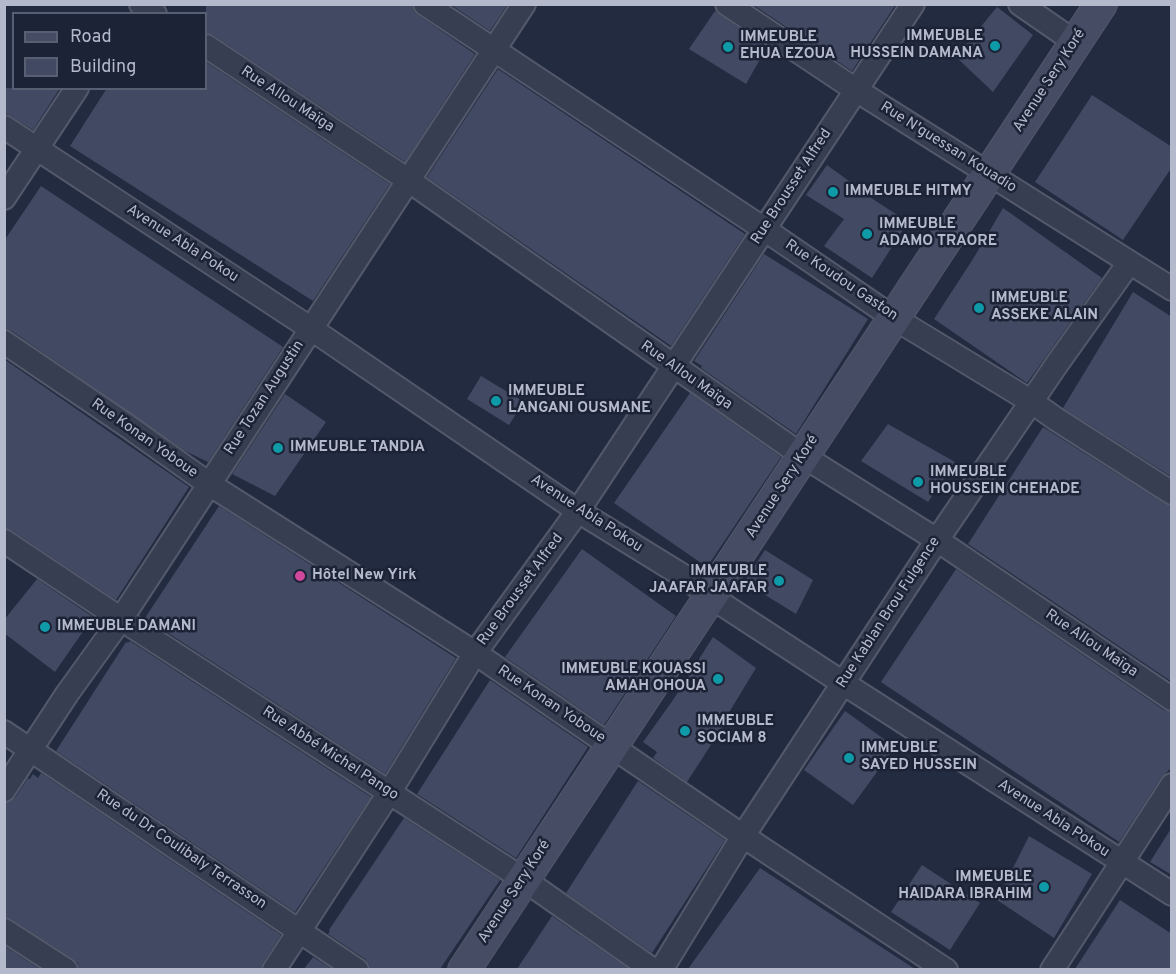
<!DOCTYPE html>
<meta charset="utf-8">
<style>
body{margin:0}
#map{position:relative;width:1176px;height:974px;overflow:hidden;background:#232b41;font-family:Overpass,sans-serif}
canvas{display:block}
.frame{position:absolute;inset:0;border:6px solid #b4b9cb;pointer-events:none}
.legend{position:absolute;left:12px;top:12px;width:195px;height:78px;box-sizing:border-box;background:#1d2336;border:2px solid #595f72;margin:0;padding:8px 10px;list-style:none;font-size:18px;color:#b4b9cb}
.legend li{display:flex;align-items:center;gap:12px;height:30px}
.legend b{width:30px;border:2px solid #595f72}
</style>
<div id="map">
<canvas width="1176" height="974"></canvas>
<div class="frame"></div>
<ul class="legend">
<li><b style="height:8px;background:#464c64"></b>Road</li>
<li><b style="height:16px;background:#424a63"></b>Building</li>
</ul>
</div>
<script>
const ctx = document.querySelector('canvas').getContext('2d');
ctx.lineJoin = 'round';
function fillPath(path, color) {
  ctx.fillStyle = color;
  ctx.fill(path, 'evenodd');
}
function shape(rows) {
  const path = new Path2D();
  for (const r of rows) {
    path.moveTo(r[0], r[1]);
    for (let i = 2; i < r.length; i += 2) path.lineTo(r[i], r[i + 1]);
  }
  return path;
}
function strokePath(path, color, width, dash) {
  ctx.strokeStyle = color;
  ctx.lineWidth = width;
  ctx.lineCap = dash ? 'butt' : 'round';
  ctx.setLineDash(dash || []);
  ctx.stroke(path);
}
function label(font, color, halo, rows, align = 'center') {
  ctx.font = font + ' Overpass,sans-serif';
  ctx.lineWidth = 5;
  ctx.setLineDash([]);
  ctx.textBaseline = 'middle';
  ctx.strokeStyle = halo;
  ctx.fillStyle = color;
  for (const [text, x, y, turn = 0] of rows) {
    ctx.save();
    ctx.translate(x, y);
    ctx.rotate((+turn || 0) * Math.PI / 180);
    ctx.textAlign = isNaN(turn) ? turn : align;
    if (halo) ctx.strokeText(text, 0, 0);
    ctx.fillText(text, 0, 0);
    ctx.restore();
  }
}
const building = shape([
 [206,4,412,4,413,10,418,15,475,54,405,162,213,35,206,33],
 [450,4,508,4,490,31],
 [752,4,896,4,852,71],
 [997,7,1033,35,993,92,956,57],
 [715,11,767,47,746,84,689,49],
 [206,62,390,184,313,301,70,146,107,88,206,88],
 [498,69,745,234,671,346,427,177],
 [4,88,60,88,33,130,4,112],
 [1092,95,1172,147,1172,167,1123,240,1035,182],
 [827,165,860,189,859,190,908,222,872,278,824,246,844,219,806,195],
 [41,186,283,347,208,462,185,451,12,331,4,329,4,241],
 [1003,208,1102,278,1027,383,934,319,973,259],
 [764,254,868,319,796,434,701,368,702,366,694,361],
 [1133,292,1172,317,1172,477,1063,408],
 [4,359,189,487,116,600,11,530,4,528],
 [481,376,524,402,509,425,467,399],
 [690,393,781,457,707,567,614,503],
 [285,394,326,422,275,496,232,474],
 [888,424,955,462,928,502,861,461],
 [1043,427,1165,504,1172,506,1172,682,968,544],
 [219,506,456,658,385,774,145,618],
 [582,549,676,616,604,725,505,657],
 [765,550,813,580,796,614,744,582],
 [956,569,1164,710,1172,712,1172,767,1161,778,1119,842,881,682],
 [37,579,93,617,55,672,4,633,4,620],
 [713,637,756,668,725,719,727,720,687,782,653,758,657,752,643,742,673,700],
 [130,641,371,797,295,912,56,751,126,642,128,643],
 [490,680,588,747,516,858,417,794],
 [845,711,895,747,853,805,804,770],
 [41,773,281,935,263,963,261,969,79,969,78,963,73,959,11,919,4,917,4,803,15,798,28,778,30,779,33,774,38,778],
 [638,781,725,840,652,953,566,893],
 [404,818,500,880,440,969,370,969,369,964,365,959,328,934,330,931,329,930],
 [1172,827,1172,875,1150,862],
 [1029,836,1092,874,1054,938,997,900],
 [922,865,980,903,950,950,891,912],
 [760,868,915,969,688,969],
 [1120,900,1172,934,1172,969,1075,969],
 [552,916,629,969,517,969],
 [4,946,40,969,4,969],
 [313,957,332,969,304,969]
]);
const street = shape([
 [141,4,155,14],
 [425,4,764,229,894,318,1032,402,1056,419,1172,493],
 [727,4,856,90,1172,289],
 [1020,4,1075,42],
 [206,46,408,180,803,456,937,540,1172,699],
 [4,127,310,328,578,511,685,577,711,597,843,683,1172,894],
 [4,198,77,88],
 [4,342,126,425,209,484,475,653,743,836,946,970],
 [4,541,121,619,523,879,653,970],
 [4,732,357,970],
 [4,790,67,694,121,619,524,4],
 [4,930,66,970],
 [274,970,389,793,475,653,578,511,913,4],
 [661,970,743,836,937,540,1057,364,1129,263],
 [1052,970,1172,785]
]);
const secondary = shape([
 [464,970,1101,4]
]);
const markers = [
 [995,46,6,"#0f9aa8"],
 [728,47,6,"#0f9aa8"],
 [833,192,6,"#0f9aa8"],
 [867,234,6,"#0f9aa8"],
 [979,308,6,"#0f9aa8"],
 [496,401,6,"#0f9aa8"],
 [278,448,6,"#0f9aa8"],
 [918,482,6,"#0f9aa8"],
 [300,576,6,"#d1479c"],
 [779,581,6,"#0f9aa8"],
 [45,627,6,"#0f9aa8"],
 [718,679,6,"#0f9aa8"],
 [685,731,6,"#0f9aa8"],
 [849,758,6,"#0f9aa8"],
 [1044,887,6,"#0f9aa8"]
];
const poiNames = [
 ["IMMEUBLE",983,37,"right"],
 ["HUSSEIN DAMANA",983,54,"right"],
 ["IMMEUBLE",740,38],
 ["EHUA EZOUA",740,55],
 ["IMMEUBLE HITMY",845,192],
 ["IMMEUBLE",879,225],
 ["ADAMO TRAORE",879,242],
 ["IMMEUBLE",991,299],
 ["ASSEKE ALAIN",991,316],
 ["IMMEUBLE",508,392],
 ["LANGANI OUSMANE",508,409],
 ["IMMEUBLE TANDIA",290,448],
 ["IMMEUBLE",930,473],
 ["HOUSSEIN CHEHADE",930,490],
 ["IMMEUBLE",767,572,"right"],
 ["JAAFAR JAAFAR",767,589,"right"],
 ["Hôtel New Yirk",312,576],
 ["IMMEUBLE DAMANI",57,627],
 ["IMMEUBLE KOUASSI",706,670,"right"],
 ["AMAH OHOUA",706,687,"right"],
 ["IMMEUBLE",697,722],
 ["SOCIAM 8",697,739],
 ["IMMEUBLE",861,749],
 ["SAYED HUSSEIN",861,766],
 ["IMMEUBLE",1032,878,"right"],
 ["HAIDARA IBRAHIM",1032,895,"right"]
];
const streetNames = [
 ["Avenue Sery Koré",1050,81,-57],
 ["Rue Allou Maïga",287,100,33],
 ["Rue N'guessan Kouadio",948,148,32],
 ["Rue Brousset Alfred",792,187,-57],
 ["Avenue Abla Pokou",182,244,33],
 ["Rue Koudou Gaston",841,281,34],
 ["Rue Allou Maïga",686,376,35],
 ["Rue Tozan Augustin",265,398,-57],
 ["Rue Konan Yoboue",144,439,35],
 ["Avenue Sery Koré",783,487,-57],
 ["Avenue Abla Pokou",586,514,33],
 ["Rue Brousset Alfred",521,590,-54],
 ["Rue Kablan Brou Fulgence",889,613,-57],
 ["Rue Allou Maïga",1091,644,34],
 ["Rue Konan Yoboue",551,705,34],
 ["Rue Abbé Michel Pango",330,754,33],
 ["Avenue Abla Pokou",1053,819,33],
 ["Rue du Dr Coulibaly Terrasson",181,850,34],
 ["Avenue Sery Koré",515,892,-57]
];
fillPath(building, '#424a63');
strokePath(street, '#53596b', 26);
strokePath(secondary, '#53596b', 34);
strokePath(street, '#383e51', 22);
strokePath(secondary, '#464c64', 32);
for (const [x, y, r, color] of markers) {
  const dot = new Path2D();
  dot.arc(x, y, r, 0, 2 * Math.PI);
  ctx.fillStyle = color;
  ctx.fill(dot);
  strokePath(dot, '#1d2336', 2);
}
label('bold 15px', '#b4b9cb', '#1d2336', poiNames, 'left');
label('15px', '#b4b9cb', '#1d2336', streetNames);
</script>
